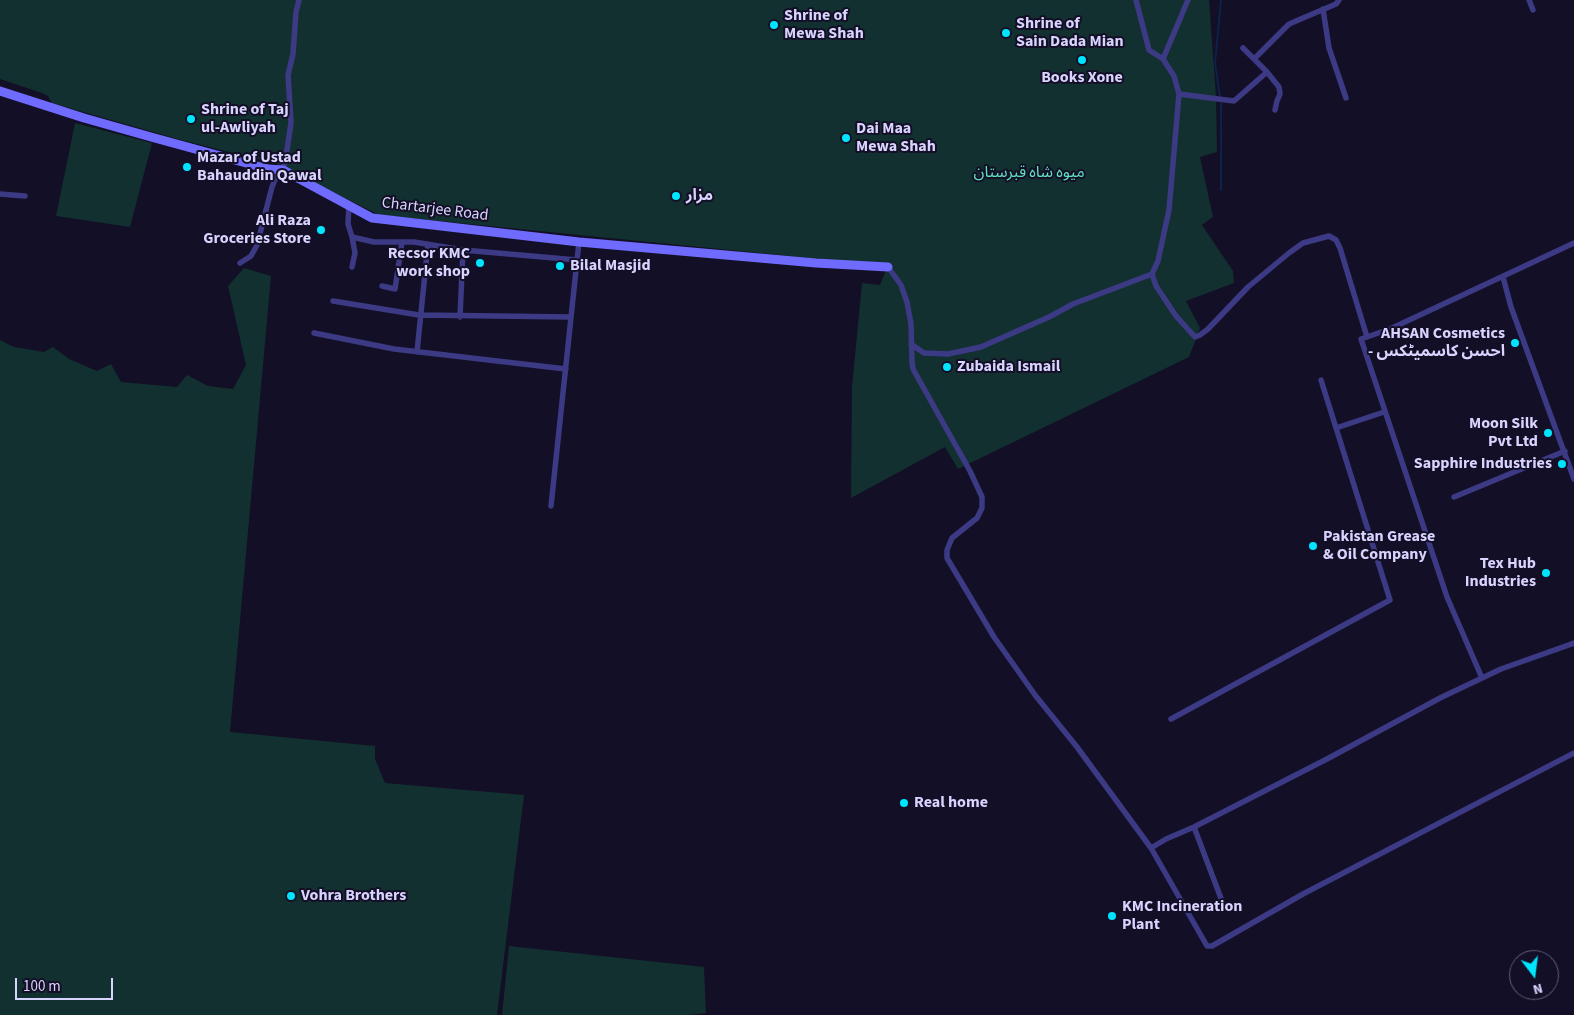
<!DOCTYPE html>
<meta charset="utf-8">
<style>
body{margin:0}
#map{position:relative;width:1574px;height:1015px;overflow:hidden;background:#130f26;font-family:"Source Sans 3",sans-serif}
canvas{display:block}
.north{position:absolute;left:1509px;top:950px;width:50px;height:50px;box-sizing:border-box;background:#130f26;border:1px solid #625e7d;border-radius:50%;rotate:165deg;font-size:14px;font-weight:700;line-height:20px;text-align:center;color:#d9d4ff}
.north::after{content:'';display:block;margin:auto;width:18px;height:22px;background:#00e5ff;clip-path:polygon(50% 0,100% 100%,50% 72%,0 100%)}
.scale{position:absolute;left:15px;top:978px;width:98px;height:22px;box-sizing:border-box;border:2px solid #d9d4ff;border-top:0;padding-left:6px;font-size:15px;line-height:18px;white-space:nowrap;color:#d9d4ff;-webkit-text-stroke:4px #130f26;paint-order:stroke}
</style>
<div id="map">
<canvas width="1574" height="1015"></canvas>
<div class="north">N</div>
<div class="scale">100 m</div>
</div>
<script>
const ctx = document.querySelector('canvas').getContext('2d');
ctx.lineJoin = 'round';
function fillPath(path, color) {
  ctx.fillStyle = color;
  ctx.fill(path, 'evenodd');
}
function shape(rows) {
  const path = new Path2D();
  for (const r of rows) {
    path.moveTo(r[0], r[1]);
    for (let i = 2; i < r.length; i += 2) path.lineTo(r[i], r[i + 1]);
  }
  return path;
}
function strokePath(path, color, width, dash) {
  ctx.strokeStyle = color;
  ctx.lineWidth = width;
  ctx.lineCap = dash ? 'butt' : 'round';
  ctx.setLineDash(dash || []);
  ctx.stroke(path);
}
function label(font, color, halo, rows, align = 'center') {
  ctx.font = font + ' "Source Sans 3","Noto Sans Arabic",sans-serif';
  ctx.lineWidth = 4;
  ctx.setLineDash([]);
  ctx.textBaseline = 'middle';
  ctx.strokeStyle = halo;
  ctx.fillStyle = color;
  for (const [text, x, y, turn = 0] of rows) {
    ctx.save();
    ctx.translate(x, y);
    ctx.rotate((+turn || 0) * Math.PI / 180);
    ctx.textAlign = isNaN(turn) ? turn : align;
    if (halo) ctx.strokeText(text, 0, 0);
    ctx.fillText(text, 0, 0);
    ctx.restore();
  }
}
const green = shape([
 [0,0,1209,0,1216,96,1217,152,1200,157,1213,217,1202,225,1233,271,1234,283,1186,301,1200,328,1189,357,958,469,945,447,851,498,852,387,862,283,880,285,886,270,860,263,379,215,277,164,181,140,52,103,48,96,42,93,0,79],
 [75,123,152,143,130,227,56,216],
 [244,268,271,276,230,732,375,746,375,759,385,783,524,795,497,1015,0,1015,0,340,14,347,44,352,53,347,69,359,97,371,111,364,121,382,177,387,187,375,208,386,233,389,246,365,228,286],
 [509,946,704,967,706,1013,689,1015,502,1015]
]);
const stream = shape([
 [1220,97,1215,63,1221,0],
 [1221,103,1221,190]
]);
const street = shape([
 [1529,0,1533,10],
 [1323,9,1329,48,1346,98],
 [1243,48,1267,72,1279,87,1280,94,1277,101,1275,110],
 [1163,59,1188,0],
 [1254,59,1289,24,1336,4,1339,0],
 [1179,94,1234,101,1267,72],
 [0,194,25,196],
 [349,204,348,224,352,237,374,242,414,242,463,250,577,260],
 [240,263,251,256,257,245,272,187,277,175,283,170,287,150,291,123,288,75,293,54,296,12,299,0],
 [352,267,355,253,352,237],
 [888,267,901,285,907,302,911,324,912,362,913,369,970,471,982,497,982,508,977,518,952,538,947,550,947,558,994,637,1035,695,1077,747,1151,848,1207,946,1212,946,1303,894,1574,753],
 [1152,274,1156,286,1176,316,1195,337,1200,335,1208,329,1248,287,1289,253,1303,243,1329,236,1336,240,1340,248,1367,337],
 [1503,277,1511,307,1574,479],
 [382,286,395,289,402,242],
 [333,301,419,315,571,317],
 [460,317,463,250],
 [314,333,394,349,566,369],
 [911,344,924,353,948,354,981,347,1049,317,1073,304,1152,274,1158,261,1169,210,1179,94,1174,76,1163,59,1149,50,1136,0],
 [417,352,428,244],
 [1336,428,1384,412],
 [1454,497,1565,451],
 [551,506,579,242],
 [1482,678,1447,597,1361,339,1390,329,1574,243],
 [1171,719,1390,600,1321,380],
 [1194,827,1225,909],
 [1151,848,1166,839,1194,827,1327,759,1440,698,1501,669,1574,643]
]);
const secondary = shape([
 [0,91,84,118,151,137,268,169,283,170,372,218,579,242,816,263,888,267]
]);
const markers = [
 [774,25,5,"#00e5ff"],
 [1006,33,5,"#00e5ff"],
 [1082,60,5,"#00e5ff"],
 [191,119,5,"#00e5ff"],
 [846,138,5,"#00e5ff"],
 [187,167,5,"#00e5ff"],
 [676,196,5,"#00e5ff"],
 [321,230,5,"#00e5ff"],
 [480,263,5,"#00e5ff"],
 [560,266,5,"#00e5ff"],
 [1515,343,5,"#00e5ff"],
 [947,367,5,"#00e5ff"],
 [1548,433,5,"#00e5ff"],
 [1562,464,5,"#00e5ff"],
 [1313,546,5,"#00e5ff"],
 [1546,573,5,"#00e5ff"],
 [904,803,5,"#00e5ff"],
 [291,896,5,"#00e5ff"],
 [1112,916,5,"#00e5ff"]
];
const poiNames = [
 ["Shrine of",784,16],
 ["Mewa Shah",784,34],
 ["Shrine of",1016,24],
 ["Sain Dada Mian",1016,42],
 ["Books Xone",1082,78,"center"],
 ["Shrine of Taj",201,110],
 ["ul-Awliyah",201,128],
 ["Dai Maa",856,129],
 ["Mewa Shah",856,147],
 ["Mazar of Ustad",197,158],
 ["Bahauddin Qawal",197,176],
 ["مزار",686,196],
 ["Ali Raza",311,221,"right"],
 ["Groceries Store",311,239,"right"],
 ["Recsor KMC",470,254,"right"],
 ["work shop",470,272,"right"],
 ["Bilal Masjid",570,266],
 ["AHSAN Cosmetics",1505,334,"right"],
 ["- احسن کاسمیٹکس",1505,352,"right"],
 ["Zubaida Ismail",957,367],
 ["Moon Silk",1538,424,"right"],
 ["Pvt Ltd",1538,442,"right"],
 ["Sapphire Industries",1552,464,"right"],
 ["Pakistan Grease",1323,537],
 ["& Oil Company",1323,555],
 ["Tex Hub",1536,564,"right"],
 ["Industries",1536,582,"right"],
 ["Real home",914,803],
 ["Vohra Brothers",301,896],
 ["KMC Incineration",1122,907],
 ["Plant",1122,925]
];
const parkNames = [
 ["میوہ شاہ قبرستان",1029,173]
];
const streetNames = [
 ["Chartarjee Road",435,210,7]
];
fillPath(green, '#12302f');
strokePath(stream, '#0c2248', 2);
strokePath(street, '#3d3a85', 5.5);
strokePath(secondary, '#6f6bff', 9);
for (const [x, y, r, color] of markers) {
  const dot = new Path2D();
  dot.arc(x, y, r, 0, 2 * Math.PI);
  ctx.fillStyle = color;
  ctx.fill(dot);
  strokePath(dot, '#130f26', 2);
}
label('bold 16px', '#d9d4ff', '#130f26', poiNames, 'left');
label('16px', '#5fe0c0', '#130f26', parkNames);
label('16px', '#d9d4ff', '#130f26', streetNames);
</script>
